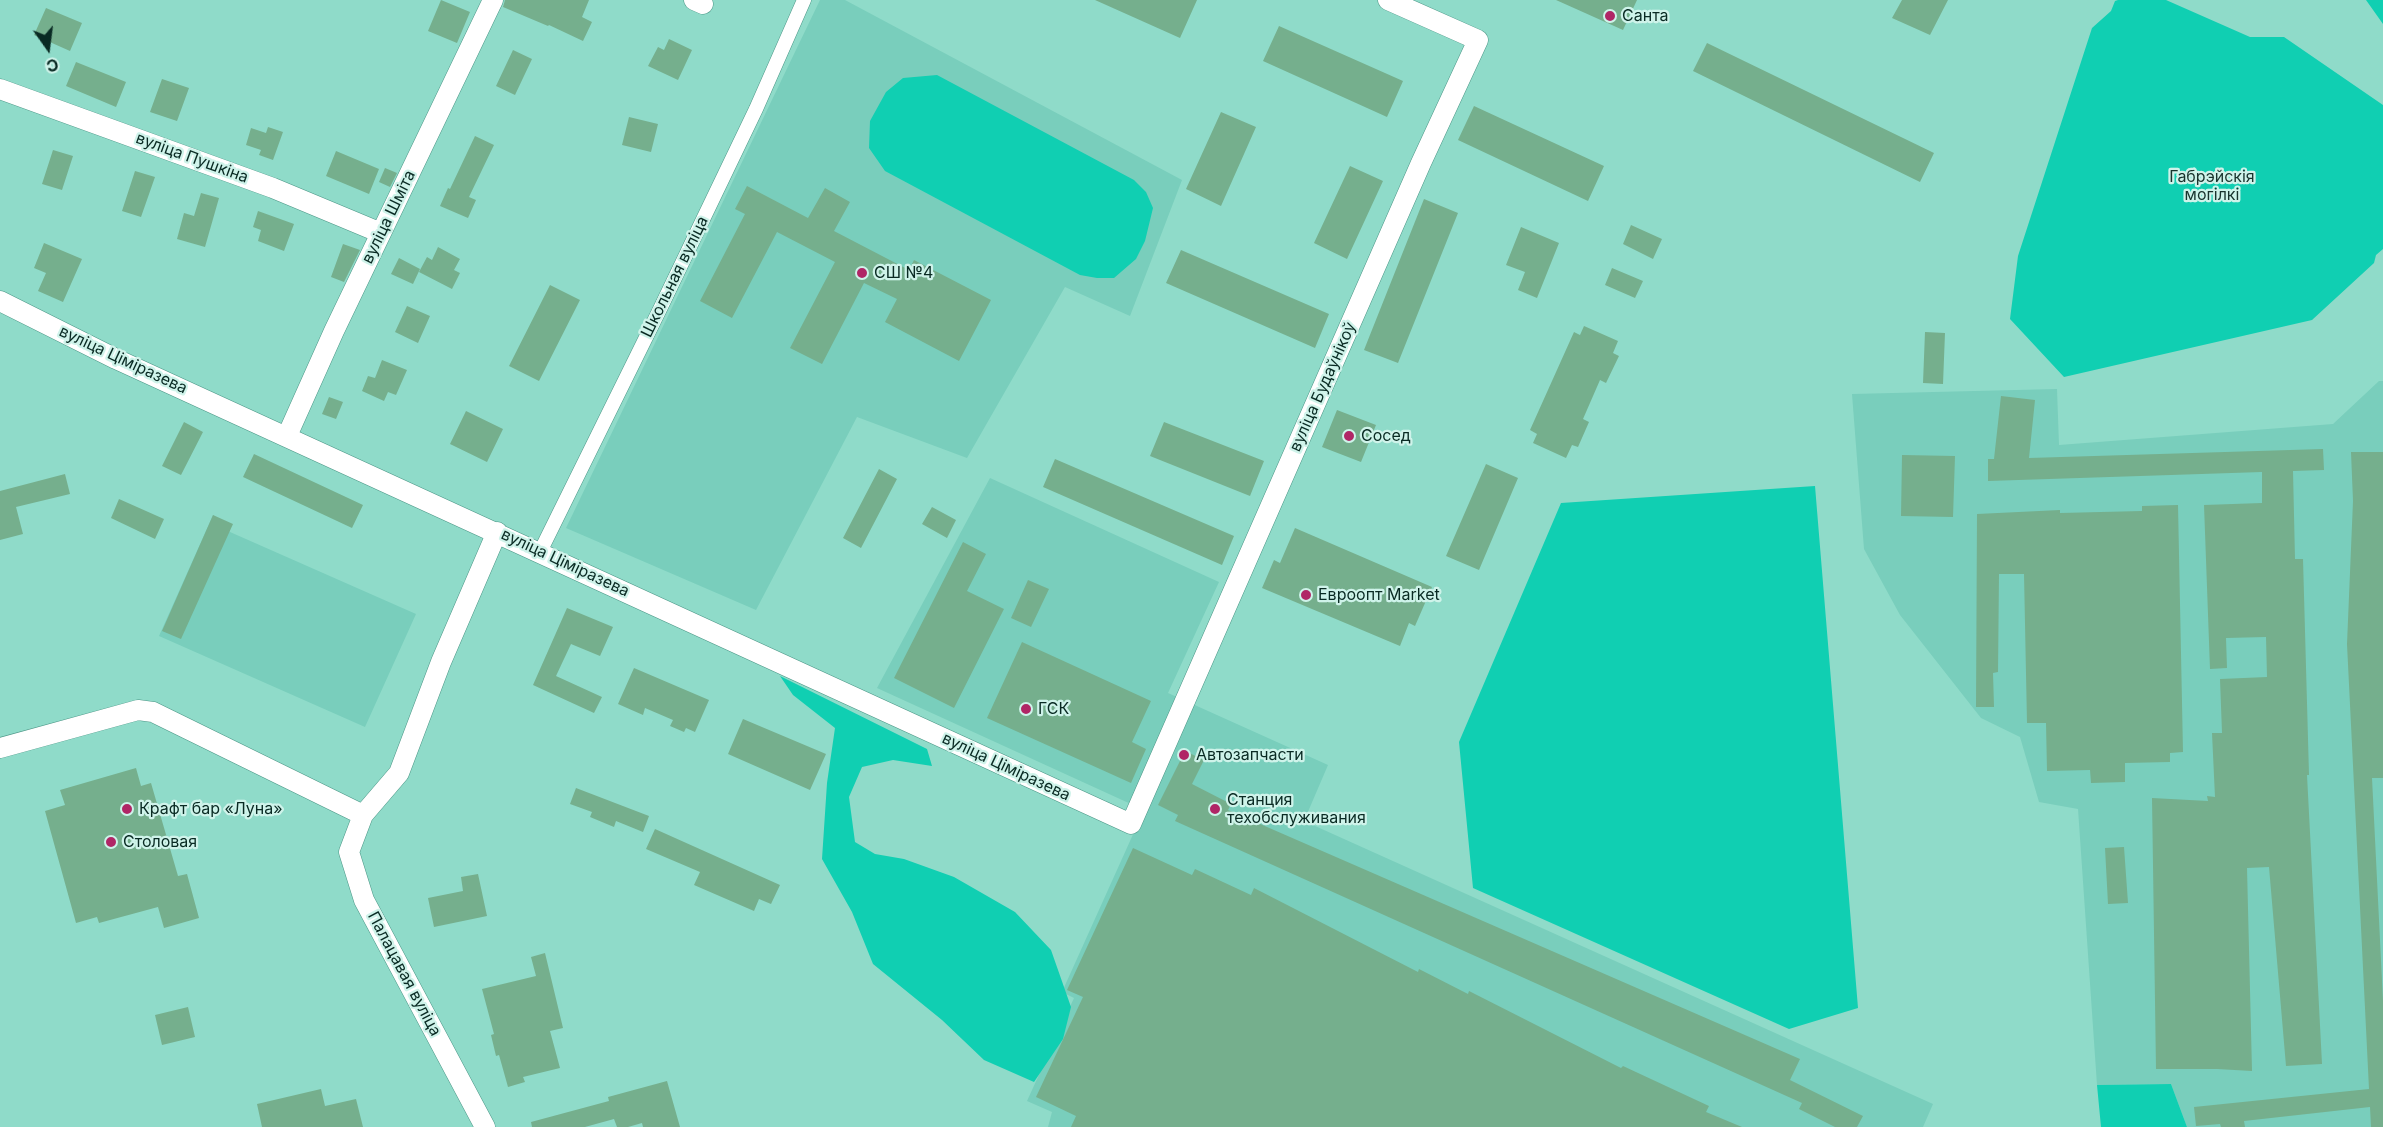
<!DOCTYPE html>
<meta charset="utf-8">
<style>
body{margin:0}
#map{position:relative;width:2383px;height:1127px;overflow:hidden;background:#8fdbc9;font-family:Inter,sans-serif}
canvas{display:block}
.north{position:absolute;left:18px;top:18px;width:60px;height:60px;-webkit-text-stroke:4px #cff3ea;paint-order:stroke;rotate:166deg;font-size:16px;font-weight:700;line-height:24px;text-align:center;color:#092a23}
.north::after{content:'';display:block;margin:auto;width:21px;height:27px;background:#092a23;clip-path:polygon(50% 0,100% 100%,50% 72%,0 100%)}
</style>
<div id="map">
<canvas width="2383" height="1127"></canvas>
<div class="north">С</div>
</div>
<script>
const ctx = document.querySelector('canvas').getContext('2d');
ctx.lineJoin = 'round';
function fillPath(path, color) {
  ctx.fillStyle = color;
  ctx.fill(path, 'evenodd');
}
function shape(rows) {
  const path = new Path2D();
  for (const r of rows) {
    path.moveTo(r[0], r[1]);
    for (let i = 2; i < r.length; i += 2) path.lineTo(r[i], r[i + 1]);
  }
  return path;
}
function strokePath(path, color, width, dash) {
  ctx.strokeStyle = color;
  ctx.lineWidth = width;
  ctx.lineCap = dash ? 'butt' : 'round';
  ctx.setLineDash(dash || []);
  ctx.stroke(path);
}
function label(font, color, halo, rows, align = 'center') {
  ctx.font = font + ' Inter,sans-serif';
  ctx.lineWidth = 4.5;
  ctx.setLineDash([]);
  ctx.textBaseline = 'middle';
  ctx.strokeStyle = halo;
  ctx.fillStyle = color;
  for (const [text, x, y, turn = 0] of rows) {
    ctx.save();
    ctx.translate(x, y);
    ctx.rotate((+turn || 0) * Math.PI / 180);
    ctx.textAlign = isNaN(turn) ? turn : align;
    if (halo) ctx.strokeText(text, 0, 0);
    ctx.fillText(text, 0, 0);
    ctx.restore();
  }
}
const built = shape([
 [820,0,845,0,1182,180,1130,316,1065,287,967,458,857,417,756,610,566,528],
 [2379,381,2383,381,2383,1127,2187,1127,2171,1084,2097,1085,2078,809,2039,802,2020,737,1981,718,1900,615,1864,549,1852,394,2057,389,2059,445,2333,424],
 [990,478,1219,582,1168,693,1328,765,1304,821,1933,1104,1923,1127,1048,1127,1052,1112,1027,1101,1074,998,1062,992,1144,810,877,688],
 [213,515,230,532,416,614,365,727,159,636]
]);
const green = shape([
 [2118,0,2166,0,2250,37,2284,37,2383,105,2383,249,2376,255,2374,263,2312,320,2064,377,2010,319,2018,256,2092,28,2111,11,2115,1],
 [2366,0,2383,0,2383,24],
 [937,75,1134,180,1146,192,1153,208,1145,241,1136,259,1114,278,1097,278,1080,275,885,171,869,148,870,121,886,92,903,78],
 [1815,486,1858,1008,1789,1029,1473,888,1459,742,1561,503],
 [780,676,927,749,932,766,893,760,862,767,849,797,855,842,875,854,904,859,954,877,1015,912,1051,950,1071,1007,1063,1039,1034,1082,984,1060,942,1020,873,964,852,912,822,859,827,783,835,728,793,695],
 [2171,1084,2187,1127,2101,1127,2097,1085]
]);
const building = shape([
 [441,0,470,12,457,43,428,31],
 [505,0,589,0,582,17,592,22,583,41,549,25,548,26,503,7],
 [1095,0,1197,0,1180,38],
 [1556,0,1637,0,1623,30],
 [1902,0,1948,0,1930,35,1892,18],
 [46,8,82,23,70,51,34,35],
 [1279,26,1403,81,1387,117,1263,61],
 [669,39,692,50,678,80,648,66,658,47,664,50],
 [1707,43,1934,153,1920,182,1693,71],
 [513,50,532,59,515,95,496,86],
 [76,62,126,82,116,107,66,86],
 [162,79,189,88,177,121,150,112],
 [1474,106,1604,166,1588,201,1458,140],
 [1221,112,1256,127,1221,206,1186,189],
 [629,117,658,124,651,152,622,145],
 [268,127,283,132,273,160,259,155,261,150,246,145,251,128,266,133],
 [475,136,494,145,469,197,476,200,468,218,440,206,448,188,450,189],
 [53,150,73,156,62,190,42,184],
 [336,151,379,169,369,194,326,176],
 [1350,166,1383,181,1347,259,1314,243],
 [385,168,397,173,390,187,379,182],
 [135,171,155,177,141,217,122,211],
 [747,186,808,218,825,188,850,202,834,231,909,270,914,260,991,300,959,361,885,322,897,299,864,283,822,364,790,348,835,262,777,232,732,318,700,301,745,214,735,209],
 [201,193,219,198,205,247,177,239,184,213,194,216],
 [1424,199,1458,213,1398,363,1364,350],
 [258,211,294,224,284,251,258,241,261,230,253,227],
 [1631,225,1662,239,1653,259,1623,244],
 [1521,227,1559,243,1537,298,1518,290,1525,272,1506,265],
 [44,243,82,259,63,302,38,291,46,273,34,268],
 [343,244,360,250,344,282,331,277],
 [438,247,460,259,454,270,460,273,452,289,419,272,427,257,432,260],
 [1181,250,1329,314,1315,348,1166,283],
 [399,258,420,269,413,284,391,274],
 [1612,268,1643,281,1635,298,1605,285],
 [550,285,580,300,539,381,509,366],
 [407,306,430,316,418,343,395,332],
 [1584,326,1618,341,1613,353,1619,356,1606,383,1600,380,1583,419,1589,422,1578,447,1572,445,1566,458,1533,443,1537,434,1530,430,1574,332,1580,335],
 [1925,332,1945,333,1943,384,1923,383],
 [382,360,407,370,396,395,388,392,384,401,362,391,368,376,375,378],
 [2001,396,2035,400,2029,458,2323,449,2324,470,2293,471,2295,559,2303,559,2309,775,2307,775,2322,1064,2286,1066,2269,867,2247,868,2252,1071,2217,1069,2156,1069,2152,798,2208,801,2207,796,2215,797,2212,733,2222,733,2220,679,2267,677,2266,637,2226,638,2227,668,2210,669,2204,505,2262,503,2262,472,1988,481,1988,459,1994,459],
 [329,397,343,402,336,419,322,414],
 [1337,410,1376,425,1361,462,1322,447],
 [466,411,503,429,487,462,450,444],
 [184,422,203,432,181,475,162,466],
 [1164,422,1264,461,1250,496,1150,456],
 [2351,452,2383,452,2383,778,2372,778,2383,1001,2383,1127,2371,1127,2370,1107,2244,1121,2245,1127,2221,1127,2220,1124,2196,1126,2194,1107,2369,1089,2347,644,2353,501],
 [254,454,363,505,352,528,243,477],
 [1902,455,1955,456,1953,517,1901,516],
 [1055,459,1234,536,1222,565,1043,487],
 [1486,464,1518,478,1479,570,1446,556],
 [879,469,897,479,861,548,843,538],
 [65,474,70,494,16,507,23,534,0,540,0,491],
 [119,499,164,519,155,539,111,518],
 [2178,505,2183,752,2170,753,2170,762,2125,763,2125,782,2091,783,2090,770,2047,771,2046,723,2027,723,2024,574,1999,574,1998,672,1993,673,1994,707,1976,707,1977,514,2060,510,2060,513,2142,511,2142,506],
 [932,507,956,520,947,538,922,524],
 [213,515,233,524,181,639,162,631],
 [1295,528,1432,587,1415,626,1409,623,1400,646,1262,588,1274,560,1280,563],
 [963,542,986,554,967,591,1004,609,954,708,894,678],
 [1028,580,1049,589,1031,627,1011,618],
 [567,608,613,627,600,656,571,644,556,676,602,697,594,713,533,685],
 [1022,642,1151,701,1132,742,1146,749,1131,783,987,718],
 [634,668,709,700,695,732,686,728,684,732,670,726,673,720,645,708,643,715,618,704],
 [743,719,826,754,810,790,728,754],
 [1185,751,1204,760,1192,784,1231,804,1228,810,1800,1059,1790,1080,1863,1116,1857,1127,1835,1127,1799,1109,1802,1103,1175,821,1178,815,1158,805],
 [136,768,141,786,151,783,178,876,187,874,199,918,164,928,158,907,99,923,97,917,76,923,45,811,65,805,60,790],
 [576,788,649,816,643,832,616,821,614,827,590,817,592,812,570,804],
 [655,829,780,885,771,904,759,899,754,911,694,885,700,872,646,849],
 [2124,847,2128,903,2108,904,2105,848],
 [1133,848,1192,875,1195,869,1251,895,1254,888,1418,972,1419,969,1468,994,1469,991,1621,1068,1623,1066,1709,1106,1706,1112,1742,1127,1071,1127,1076,1116,1036,1097,1083,997,1067,990],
 [478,874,487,916,434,927,428,898,463,891,461,877],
 [545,953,563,1028,550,1031,560,1068,523,1077,525,1082,508,1087,499,1055,496,1056,491,1035,494,1034,482,989,536,976,531,957],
 [188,1007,195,1037,162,1045,155,1015],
 [667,1081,680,1127,643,1127,642,1123,628,1127,617,1127,614,1119,585,1127,532,1127,531,1122,609,1101,608,1097],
 [321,1089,325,1106,356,1099,363,1127,262,1127,257,1104]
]);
const pedestrian = shape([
 [540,552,660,309,756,109,804,0]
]);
const minor = shape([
 [694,0,703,4],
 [0,89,273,188,381,233],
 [0,301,116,359,1131,824,1421,163,1478,40,1388,0],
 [287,436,334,331,493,0],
 [0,748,138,710,153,712,363,815],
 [485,1127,364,900,349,852,363,815,399,773,441,662,497,532]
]);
const markers = [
 [1610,16,6,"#b02666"],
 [862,273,6,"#b02666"],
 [1349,436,6,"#b02666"],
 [1306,595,6,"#b02666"],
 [1026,709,6,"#b02666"],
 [1184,755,6,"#b02666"],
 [127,809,6,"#b02666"],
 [1215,809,6,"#b02666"],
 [111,842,6,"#b02666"]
];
const poiNames = [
 ["Санта",1622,16],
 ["СШ №4",874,273],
 ["Сосед",1361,436],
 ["Евроопт Market",1318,595],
 ["ГСК",1038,709],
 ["Автозапчасти",1196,755],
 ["Станция",1227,800],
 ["техобслуживания",1227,818],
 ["Крафт бар «Луна»",139,809],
 ["Столовая",123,842]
];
const streetNames = [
 ["вуліца Пушкіна",192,158,20],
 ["вуліца Шміта",389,217,-64],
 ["Школьная вуліца",675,277,-64],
 ["вуліца Ціміразева",123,360,25],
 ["вуліца Будаўнікоў",1323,387,-66],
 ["вуліца Ціміразева",565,563,25],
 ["вуліца Ціміразева",1006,767,25],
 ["Палацавая вуліца",404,974,62]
];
const parkNames = [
 ["Габрэйскія",2212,177],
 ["могілкі",2212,195]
];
fillPath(built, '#79cebc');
fillPath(green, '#10cfb2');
fillPath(building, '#75af8d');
strokePath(pedestrian, '#4b9686', 15);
strokePath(minor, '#4b9686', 21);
strokePath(pedestrian, '#fff', 14);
strokePath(minor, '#fff', 20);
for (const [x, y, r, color] of markers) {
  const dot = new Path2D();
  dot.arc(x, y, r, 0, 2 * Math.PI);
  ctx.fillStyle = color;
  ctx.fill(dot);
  strokePath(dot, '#cff3ea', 2);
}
label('16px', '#092a23', '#cff3ea', poiNames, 'left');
label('16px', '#092a23', '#cff3ea', streetNames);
label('16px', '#18332d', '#cff3ea', parkNames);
</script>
